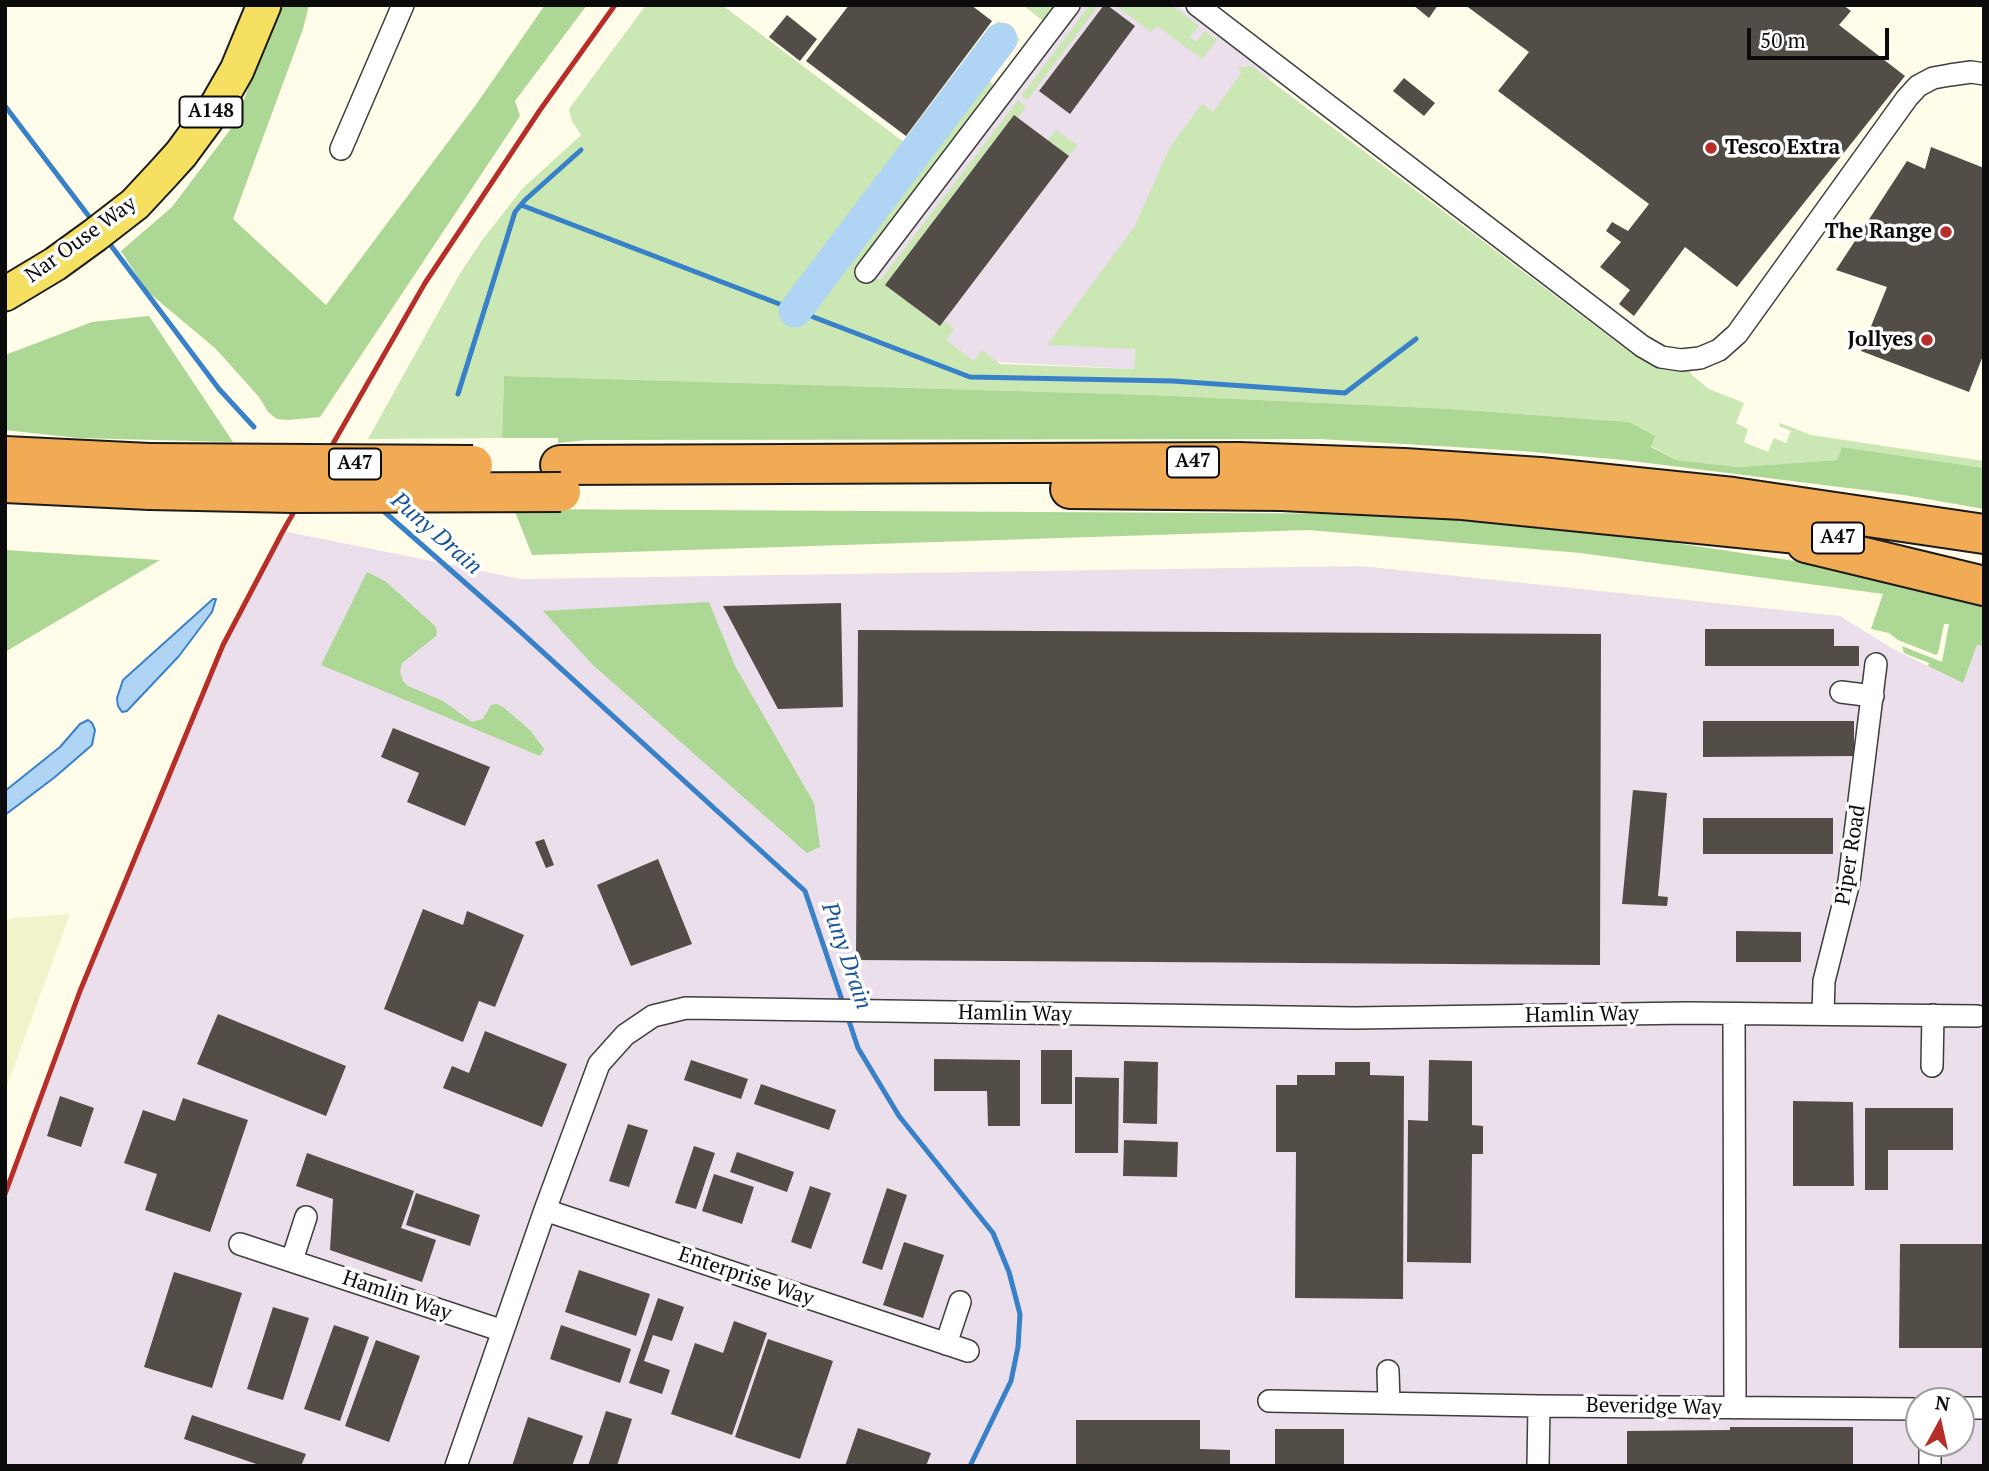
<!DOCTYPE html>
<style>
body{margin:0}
#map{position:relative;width:1989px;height:1471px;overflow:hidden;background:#fffce9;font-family:"PT Serif",serif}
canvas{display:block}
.frame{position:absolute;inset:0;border:7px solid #0b0b0b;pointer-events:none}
.north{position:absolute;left:1905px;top:1387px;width:70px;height:70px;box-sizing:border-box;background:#fff;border:2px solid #9d9d9d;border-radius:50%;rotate:8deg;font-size:19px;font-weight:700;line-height:28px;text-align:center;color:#0b0b0b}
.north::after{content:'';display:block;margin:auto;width:24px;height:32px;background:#b62e27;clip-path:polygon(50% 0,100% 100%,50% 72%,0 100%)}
.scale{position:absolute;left:1747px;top:28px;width:142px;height:32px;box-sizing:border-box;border:4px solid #0b0b0b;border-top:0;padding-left:9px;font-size:21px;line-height:24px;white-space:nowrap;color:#0b0b0b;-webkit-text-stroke:5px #fff;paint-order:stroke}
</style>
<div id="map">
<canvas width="1989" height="1471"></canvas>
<div class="frame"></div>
<div class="north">N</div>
<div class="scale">50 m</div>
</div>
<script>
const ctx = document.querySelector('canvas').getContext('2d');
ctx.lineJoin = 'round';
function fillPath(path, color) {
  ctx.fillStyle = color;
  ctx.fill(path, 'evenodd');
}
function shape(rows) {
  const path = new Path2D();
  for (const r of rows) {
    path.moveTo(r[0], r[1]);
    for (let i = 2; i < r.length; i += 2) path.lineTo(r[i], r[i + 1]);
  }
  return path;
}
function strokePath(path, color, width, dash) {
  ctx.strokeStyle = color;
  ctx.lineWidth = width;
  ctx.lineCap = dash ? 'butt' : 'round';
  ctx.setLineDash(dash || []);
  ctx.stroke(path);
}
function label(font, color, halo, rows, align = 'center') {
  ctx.font = font + ' "PT Serif",serif';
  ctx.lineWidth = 7;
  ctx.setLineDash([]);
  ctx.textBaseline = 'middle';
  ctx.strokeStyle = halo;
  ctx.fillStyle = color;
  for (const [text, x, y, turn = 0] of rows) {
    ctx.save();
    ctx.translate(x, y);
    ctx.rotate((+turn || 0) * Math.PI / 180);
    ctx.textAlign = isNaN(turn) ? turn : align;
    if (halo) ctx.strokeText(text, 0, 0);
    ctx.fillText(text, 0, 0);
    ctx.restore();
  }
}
const industrial = shape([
 [1073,5,1177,5,1272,75,1060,339,1135,349,1134,369,957,360,822,301],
 [283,531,521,579,1361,566,1840,616,1893,649,1963,683,1977,644,1984,646,1984,1466,5,1466,5,1194,80,991,223,645],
 [1919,1401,1961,1401,1961,1443,1919,1443]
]);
const farmland = shape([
 [70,914,5,1091,5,921,13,918]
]);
const green = shape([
 [646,5,722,5,905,143,998,21,1020,39,988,80,994,86,859,265,880,281,1018,100,1026,107,1018,118,1014,115,885,285,939,326,944,321,954,329,946,340,974,361,982,350,1000,364,1134,369,1135,349,1047,345,1135,226,1170,147,1202,104,1213,112,1242,72,1237,68,1251,66,1631,353,1665,367,1688,368,1692,375,1709,389,1744,403,1736,423,1748,429,1744,442,1768,452,1774,438,1786,443,1791,431,1779,426,1780,423,1811,435,1984,461,1984,468,1842,447,1837,460,1739,467,1676,460,1651,446,1629,422,1452,409,1152,395,504,376,502,438,368,439,459,275,483,239,522,189,581,135,572,121,569,109],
 [1023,5,1055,5,1043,21],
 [1090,5,1099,5,1027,100,1021,96],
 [1115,5,1171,5,1199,26,1190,37,1196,42,1205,31,1217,40,1202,59,1157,26,1151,32],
 [1056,130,1077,145,1069,156,1048,140]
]);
const forest = shape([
 [278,5,309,5,303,29,233,219,326,305,475,106,545,5,587,5,515,101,520,116,320,417,288,420,277,419,268,412,259,397,216,349,147,291,121,251,172,207,236,122],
 [149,316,233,442,78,438,5,430,5,355,92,322],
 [504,376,1152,395,1452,409,1629,422,1655,436,1651,447,1676,460,1739,467,1837,460,1842,447,1984,468,1984,509,1904,495,1624,460,1522,451,1320,439,587,440,558,443,558,438,502,438],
 [514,509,1393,514,1636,537,1861,571,1984,601,1984,646,1977,645,1963,683,1928,666,1929,663,1904,653,1902,646,1942,662,1949,624,1944,624,1938,653,1936,655,1898,640,1889,633,1871,629,1883,594,1581,553,1308,530,532,555],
 [5,550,160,560,5,652],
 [367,572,385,581,434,625,437,631,436,636,402,663,400,672,403,681,408,686,443,701,472,722,483,719,491,705,497,704,503,707,531,731,544,749,540,756,321,665],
 [709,602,735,666,814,803,820,847,807,853,593,665,543,611]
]);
const water = shape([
 [213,599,216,599,212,612,179,656,127,711,122,712,118,706,117,698,123,680,213,599],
 [88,720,92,723,95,730,92,745,55,777,5,815,5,791,60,747,80,724,88,720]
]);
const stream = shape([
 [5,106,94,223],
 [521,205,970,377,1173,381,1345,393,1416,339],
 [106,239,219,389,254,427],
 [458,394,515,212,525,200,581,150],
 [380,508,512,624,805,891,844,1006],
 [847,1015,858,1048,899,1116,993,1233,1009,1272,1020,1314,1018,1347,1011,1381,970,1466]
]);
const river = shape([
 [795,311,1001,39]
]);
const building = shape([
 [849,5,971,5,992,21,906,136,806,61],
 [1104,5,1107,5,1135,26,1070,114,1039,91],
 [1413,5,1438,5,1429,18],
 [1465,5,1843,5,1851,11,1839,25,1905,76,1737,287,1685,247,1634,316,1619,304,1630,290,1600,267,1621,242,1606,231,1612,222,1628,231,1649,204,1498,91,1529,52],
 [787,15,817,39,800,61,769,37],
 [1404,78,1435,103,1424,116,1393,91],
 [1014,115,1069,156,940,326,885,285],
 [1931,147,1984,168,1984,353,1969,392,1861,351,1887,287,1836,270,1907,161,1925,169],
 [841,603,843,707,778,709,723,606],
 [1705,629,1834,629,1834,646,1859,646,1859,666,1705,666],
 [858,630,1601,634,1600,965,856,960],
 [1703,721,1854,721,1854,756,1703,757],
 [393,728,490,767,465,826,407,802,419,773,381,757],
 [1633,790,1667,793,1658,896,1668,897,1667,906,1622,904],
 [1703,818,1833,818,1833,854,1703,854],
 [544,839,554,865,546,868,535,842],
 [658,859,692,944,631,966,597,885],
 [423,909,463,925,467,911,524,935,495,1007,479,1001,463,1042,384,1009],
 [1736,931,1801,932,1801,962,1736,962],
 [218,1014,346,1066,326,1116,197,1064],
 [485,1031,567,1064,542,1127,443,1088,452,1066,469,1073],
 [1041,1050,1072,1050,1072,1104,1041,1104],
 [934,1059,1020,1060,1020,1126,988,1126,987,1091,934,1091],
 [691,1060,748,1079,741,1099,684,1080],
 [1429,1060,1472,1061,1472,1125,1483,1126,1483,1154,1472,1154,1471,1263,1407,1262,1408,1120,1428,1121],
 [1124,1061,1158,1062,1157,1124,1123,1123],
 [1335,1062,1370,1062,1370,1075,1404,1076,1403,1299,1295,1298,1296,1152,1276,1152,1276,1085,1297,1085,1297,1075,1335,1075],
 [1075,1077,1119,1078,1118,1153,1075,1153],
 [761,1084,836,1110,829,1130,754,1104],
 [60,1096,94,1108,81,1147,47,1136],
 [183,1098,248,1120,210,1232,145,1210,157,1174,124,1163,143,1110,175,1121],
 [1793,1101,1853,1102,1854,1186,1793,1186],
 [1865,1108,1953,1108,1953,1150,1888,1150,1888,1190,1865,1190],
 [628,1124,648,1130,629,1187,609,1181],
 [1124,1140,1178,1142,1177,1177,1123,1176],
 [694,1146,715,1153,696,1209,675,1203],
 [737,1152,794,1172,787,1192,730,1172],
 [307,1153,414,1191,401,1228,436,1240,422,1282,330,1250,333,1199,296,1186],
 [714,1174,754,1187,742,1224,702,1211],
 [810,1186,831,1193,811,1249,791,1242],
 [887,1188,907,1195,882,1270,862,1263],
 [416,1193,480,1215,470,1246,406,1225],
 [904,1242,944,1255,923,1318,883,1305],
 [1900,1244,1984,1244,1984,1348,1899,1348],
 [579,1270,650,1294,636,1336,565,1312],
 [174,1272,242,1293,212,1388,144,1367],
 [658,1298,684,1307,672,1341,653,1335,644,1361,670,1370,662,1394,629,1383],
 [273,1307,309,1318,283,1400,247,1389],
 [734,1321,767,1333,732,1435,671,1414,695,1343,723,1353],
 [334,1325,369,1337,340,1421,304,1409],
 [561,1325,631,1349,620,1383,550,1359],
 [768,1339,833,1361,800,1459,735,1437],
 [376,1340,420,1356,389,1442,345,1426],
 [606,1411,632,1419,617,1466,588,1466],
 [192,1415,306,1454,301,1466,262,1466,184,1439],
 [528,1417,583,1436,572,1466,512,1466],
 [1076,1420,1200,1420,1200,1449,1230,1450,1230,1466,1076,1466],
 [1730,1427,1853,1427,1853,1466,1627,1466,1627,1431,1730,1430],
 [858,1428,931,1453,926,1466,845,1466],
 [1275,1429,1344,1429,1344,1466,1275,1466]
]);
const street = shape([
 [1197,5,1642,346,1661,357,1681,360,1700,358,1719,350,1737,334,1907,98,1918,86,1933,78,1950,75,1971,72,1984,74],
 [341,149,403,5],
 [866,272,1069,5],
 [1841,692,1873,696],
 [1734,1014,1735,1408],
 [1823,1014,1824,981,1849,882,1876,664],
 [1932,1066,1933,1015],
 [545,1210,968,1351],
 [240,1244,503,1331],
 [292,1260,306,1217],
 [946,1344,960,1302],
 [1388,1371,1389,1403],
 [1269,1401,1539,1406,1919,1409],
 [1961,1408,1984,1408],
 [456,1466,545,1210,599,1064,625,1035,653,1016,686,1008,1355,1018,1688,1013,1977,1016],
 [1538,1466,1539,1406],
 [1930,1466,1930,1443]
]);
const primary = shape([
 [5,294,55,264,95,235,135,204,162,175,181,154,217,105,237,70,264,5]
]);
const highway = shape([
 [5,456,149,463],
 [560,465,1240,462,1404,468,1540,477,1733,497,1984,534],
 [5,483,150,490],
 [1070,489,1282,491,1463,500,1837,538],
 [1806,543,1984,586]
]);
const rail = shape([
 [5,1194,80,991,223,645,283,531,425,283,540,110,615,5]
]);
const highwayBridge = shape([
 [149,463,473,465],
 [150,490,292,493,561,492]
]);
const markers = [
 [1711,148,7,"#b62e27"],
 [1946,232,7,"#b62e27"],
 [1927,340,7,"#b62e27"]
];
const shields = [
 [211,112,63],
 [1193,462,52],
 [355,464,52],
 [1838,538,52]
];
const shieldNames = [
 ["A148",211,112],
 ["A47",1193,462],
 ["A47",355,464],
 ["A47",1838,538]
];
const poiNames = [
 ["Tesco Extra",1725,148,"left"],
 ["The Range",1932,232],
 ["Jollyes",1913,340]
];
const streetNames = [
 ["Nar Ouse Way",81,240,-36],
 ["Piper Road",1851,855,-81],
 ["Hamlin Way",1015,1014,1],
 ["Hamlin Way",1582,1015,-1],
 ["Enterprise Way",746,1277,19],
 ["Hamlin Way",397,1296,19],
 ["Beveridge Way",1654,1407,1]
];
const waterNames = [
 ["Puny Drain",436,534,41],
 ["Puny Drain",846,956,71]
];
fillPath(industrial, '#eadfea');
fillPath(farmland, '#f2f3cb');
fillPath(green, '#cae7b4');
fillPath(forest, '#acd794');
fillPath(water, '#afd4f4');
strokePath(water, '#3881c9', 2);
strokePath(stream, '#3881c9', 5);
strokePath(river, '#afd4f4', 33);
fillPath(building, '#534d47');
strokePath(street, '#3e3e3e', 24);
strokePath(primary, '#1c1c1c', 37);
strokePath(highway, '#1c1c1c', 42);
strokePath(street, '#fff', 21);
strokePath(primary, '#f5e062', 33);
strokePath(highway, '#f1ab55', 38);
strokePath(rail, '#b62e27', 5);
strokePath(highwayBridge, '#1c1c1c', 42, []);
strokePath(highwayBridge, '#f1ab55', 38);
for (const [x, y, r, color] of markers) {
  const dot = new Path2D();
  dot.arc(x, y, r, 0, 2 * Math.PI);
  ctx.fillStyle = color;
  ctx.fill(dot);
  strokePath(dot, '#fff', 2.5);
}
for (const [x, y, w] of shields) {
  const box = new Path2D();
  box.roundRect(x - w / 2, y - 15.5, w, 31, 5);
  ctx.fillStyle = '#fff';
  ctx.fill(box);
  strokePath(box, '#0b0b0b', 2);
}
label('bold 19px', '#0b0b0b', null, shieldNames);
label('bold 21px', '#0b0b0b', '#fff', poiNames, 'right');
label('21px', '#0b0b0b', '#fff', streetNames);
label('italic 23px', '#185498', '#fff', waterNames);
</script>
